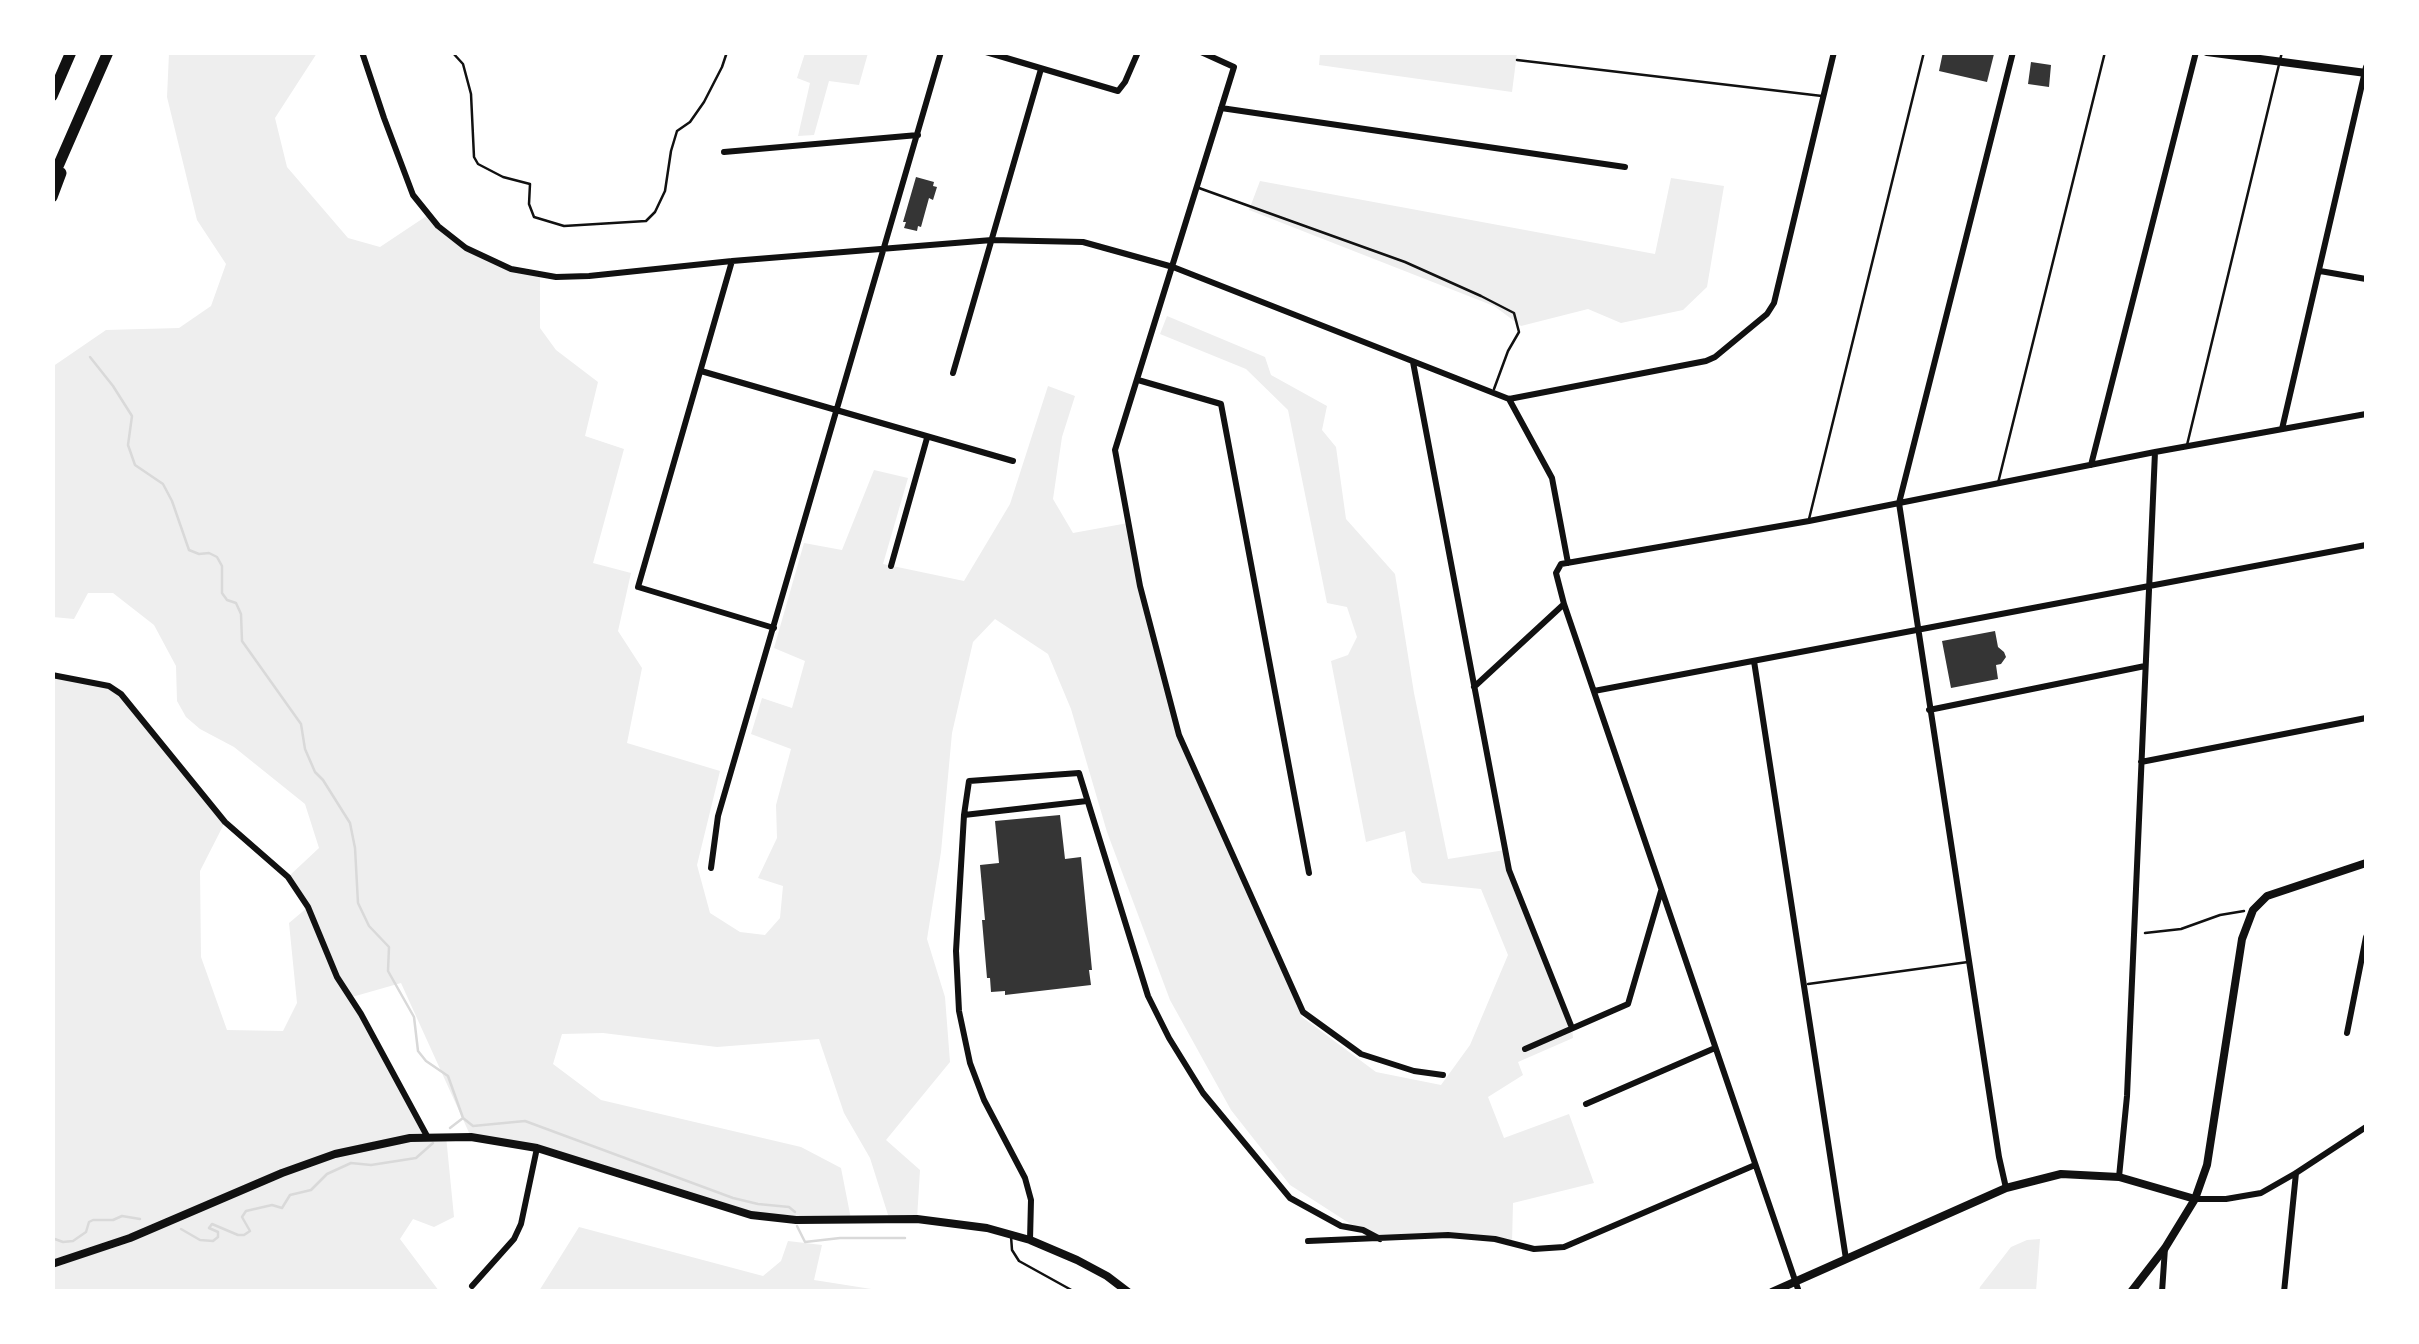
<!DOCTYPE html>
<style>
body{margin:0}
#map{position:relative;width:2419px;height:1344px;overflow:hidden;background:#fff;font-family:Rubik,sans-serif}
canvas{display:block}
.frame{position:absolute;inset:0;border:55px solid #fff;pointer-events:none}
</style>
<div id="map">
<canvas width="2419" height="1344"></canvas>
<div class="frame"></div>
</div>
<script>
const ctx = document.querySelector('canvas').getContext('2d');
ctx.lineJoin = 'round';
function fillPath(path, color) {
  ctx.fillStyle = color;
  ctx.fill(path, 'evenodd');
}
function shape(rows) {
  const path = new Path2D();
  for (const r of rows) {
    path.moveTo(r[0], r[1]);
    for (let i = 2; i < r.length; i += 2) path.lineTo(r[i], r[i + 1]);
  }
  return path;
}
function strokePath(path, color, width, dash) {
  ctx.strokeStyle = color;
  ctx.lineWidth = width;
  ctx.lineCap = dash ? 'butt' : 'round';
  ctx.setLineDash(dash || []);
  ctx.stroke(path);
}
const green = shape([
 [169,53,317,53,275,118,287,167,348,238,380,247,428,215,438,226,493,263,540,275,540,328,556,350,598,382,585,436,624,449,593,563,631,573,618,631,642,668,627,743,720,771,697,865,710,913,740,932,765,935,780,918,783,886,758,878,777,838,776,805,791,749,751,734,762,698,792,708,805,661,774,648,804,543,842,550,874,470,908,478,883,564,964,581,1010,504,1048,386,1075,396,1062,437,1053,499,1073,533,1128,523,1179,735,1286,974,1302,1017,1376,1072,1441,1085,1470,1045,1508,955,1481,889,1422,883,1412,872,1405,831,1366,842,1331,661,1348,655,1357,637,1347,607,1327,603,1288,410,1246,369,1160,334,1167,316,1265,357,1271,375,1327,406,1322,430,1336,447,1346,519,1395,574,1414,693,1448,859,1505,850,1509,870,1572,1028,1573,1038,1518,1062,1523,1075,1488,1097,1504,1138,1569,1114,1594,1183,1513,1203,1512,1243,1477,1236,1380,1239,1349,1223,1290,1185,1231,1110,1170,1000,1107,832,1071,709,1048,654,995,619,973,642,952,733,941,852,927,939,945,997,950,1062,886,1140,920,1170,917,1219,889,1218,870,1158,844,1113,819,1039,717,1047,603,1033,562,1034,553,1064,601,1100,801,1147,841,1168,851,1219,751,1215,537,1148,471,1137,401,983,352,997,427,1136,446,1136,454,1217,434,1227,413,1219,400,1239,439,1291,53,1291,52,675,109,686,121,694,225,822,200,871,201,957,227,1030,283,1031,297,1003,289,923,308,907,288,877,319,848,305,804,234,747,200,729,186,717,177,701,176,666,154,625,113,593,88,593,74,619,53,617,52,367,106,330,179,328,211,306,226,264,197,220,167,97],
 [805,53,868,53,859,85,829,81,814,135,798,136,810,83,797,78],
 [1306,53,1517,53,1512,92,1319,65,1320,54],
 [1671,178,1724,186,1707,287,1683,310,1621,323,1588,309,1521,326,1494,306,1249,210,1260,181,1655,254],
 [579,1227,763,1276,781,1261,788,1241,822,1245,814,1280,884,1291,539,1291],
 [2040,1239,2036,1291,1979,1291,1980,1287,2011,1247,2027,1240]
]);
const stream = shape([
 [90,357,113,386,132,416,128,445,135,465,163,484,172,501,189,550,199,554,209,553,217,557,222,566,222,593,227,600,236,603,241,614,242,641,301,724,305,749,315,772,323,780,350,823,355,848,358,903,369,926,389,947,388,971,414,1017,418,1051,426,1061,448,1076,463,1118],
 [450,1128,463,1118,473,1126,525,1121,733,1198,758,1204,789,1207,795,1212],
 [797,1226,805,1242,840,1238,905,1238],
 [181,1229,200,1240,213,1241,218,1237,218,1232,209,1228,212,1224,238,1235,244,1235,250,1231,242,1217,246,1211,272,1205,282,1208,290,1195,311,1190,327,1174,351,1163,371,1165,416,1158,433,1143],
 [52,1238,63,1242,73,1241,86,1232,89,1222,93,1220,113,1220,122,1216,140,1219]
]);
const building = shape([
 [1943,52,1994,54,1987,82,1939,71],
 [2031,62,2051,65,2049,87,2028,84],
 [916,177,934,182,933,186,937,187,933,200,929,198,921,227,918,226,917,231,904,228,906,222,903,222],
 [1995,631,1998,647,2004,652,2006,657,2001,664,1996,665,1998,679,1951,688,1942,641],
 [1060,815,1065,859,1081,857,1092,970,1089,970,1091,985,1005,995,1005,991,991,992,990,978,987,978,982,920,985,920,980,865,999,863,995,821]
]);
const path = shape([
 [2145,933,2181,929,2220,915,2244,911]
]);
const service = shape([
 [452,52,463,64,471,94,474,157,478,164,503,177,530,184,529,204,534,217,564,226,646,221,655,212,665,191,671,151,677,131,690,122,704,102,722,67,727,52],
 [1517,60,1822,96],
 [1199,188,1405,262,1481,296,1514,313,1519,332,1508,351,1494,389],
 [2187,445,2282,52],
 [1998,483,2105,52],
 [1809,519,1924,52],
 [1808,984,1968,962],
 [1011,1236,1012,1250,1019,1261,1075,1292]
]);
const minor = shape([
 [362,52,384,118,413,195,438,226,466,248,511,269,556,277,589,276,732,261,992,240,1083,242,1173,267,1509,399,1706,361,1715,357,1767,314,1774,303,1834,52],
 [986,52,1118,91,1125,82,1138,52],
 [1201,52,1234,67,1115,450,1140,586,1179,735,1303,1012,1361,1054,1414,1071,1443,1075],
 [1221,108,1625,167],
 [724,152,918,135],
 [732,261,638,587,774,628],
 [2320,271,2366,279],
 [1413,362,1509,870,1572,1028],
 [701,371,1013,461],
 [953,373,1041,69],
 [1138,380,1221,404,1309,873],
 [1509,399,1552,478,1568,563],
 [2282,429,2366,67],
 [2091,465,2196,52],
 [891,566,927,438],
 [1564,604,1799,1292],
 [1754,661,1846,1259],
 [52,675,109,686,121,694,225,822,288,877,308,907,337,977,361,1014,427,1136],
 [1474,687,1564,604,1556,573,1561,564,1809,521,2155,452,2366,414],
 [1594,691,2366,545],
 [1929,710,2145,666],
 [2141,762,2366,718],
 [964,815,1087,801],
 [711,868,718,816,941,52],
 [2347,1033,2366,937],
 [1525,1049,1628,1004,1661,891],
 [1586,1104,1715,1048],
 [2119,1177,2127,1096,2155,452],
 [2006,1188,1999,1157,1899,503,2013,52],
 [2195,1199,2226,1199,2261,1193,2296,1173,2366,1127],
 [1030,1240,1031,1200,1025,1178,984,1100,970,1063,959,1011,956,951,964,815,969,781,1079,773,1148,996,1169,1038,1203,1093,1290,1198,1341,1226,1363,1230,1380,1239],
 [1308,1241,1448,1235,1495,1239,1534,1249,1564,1247,1755,1165],
 [472,1286,514,1239,521,1224,537,1148],
 [2162,1292,2165,1248],
 [2284,1292,2296,1173]
]);
const tertiary = shape([
 [2207,52,2366,73],
 [52,1264,130,1238,282,1173,335,1154,410,1138,471,1137,537,1148,751,1215,796,1220,917,1219,987,1228,1030,1240,1077,1260,1107,1276,1128,1292],
 [1772,1292,2006,1188,2061,1174,2119,1177,2195,1199],
 [2131,1292,2165,1248,2195,1199,2207,1165,2242,939,2253,910,2267,896,2366,863]
]);
const motorway = shape([
 [52,96,71,52],
 [52,180,108,52],
 [52,197,61,173]
]);
fillPath(green, '#eee');
strokePath(stream, '#d9d9d9', 2.5);
fillPath(building, '#353535');
strokePath(path, '#111', 2.5);
strokePath(service, '#111', 2.5);
strokePath(minor, '#111', 6);
strokePath(tertiary, '#111', 8);
strokePath(motorway, '#111', 11);
</script>
